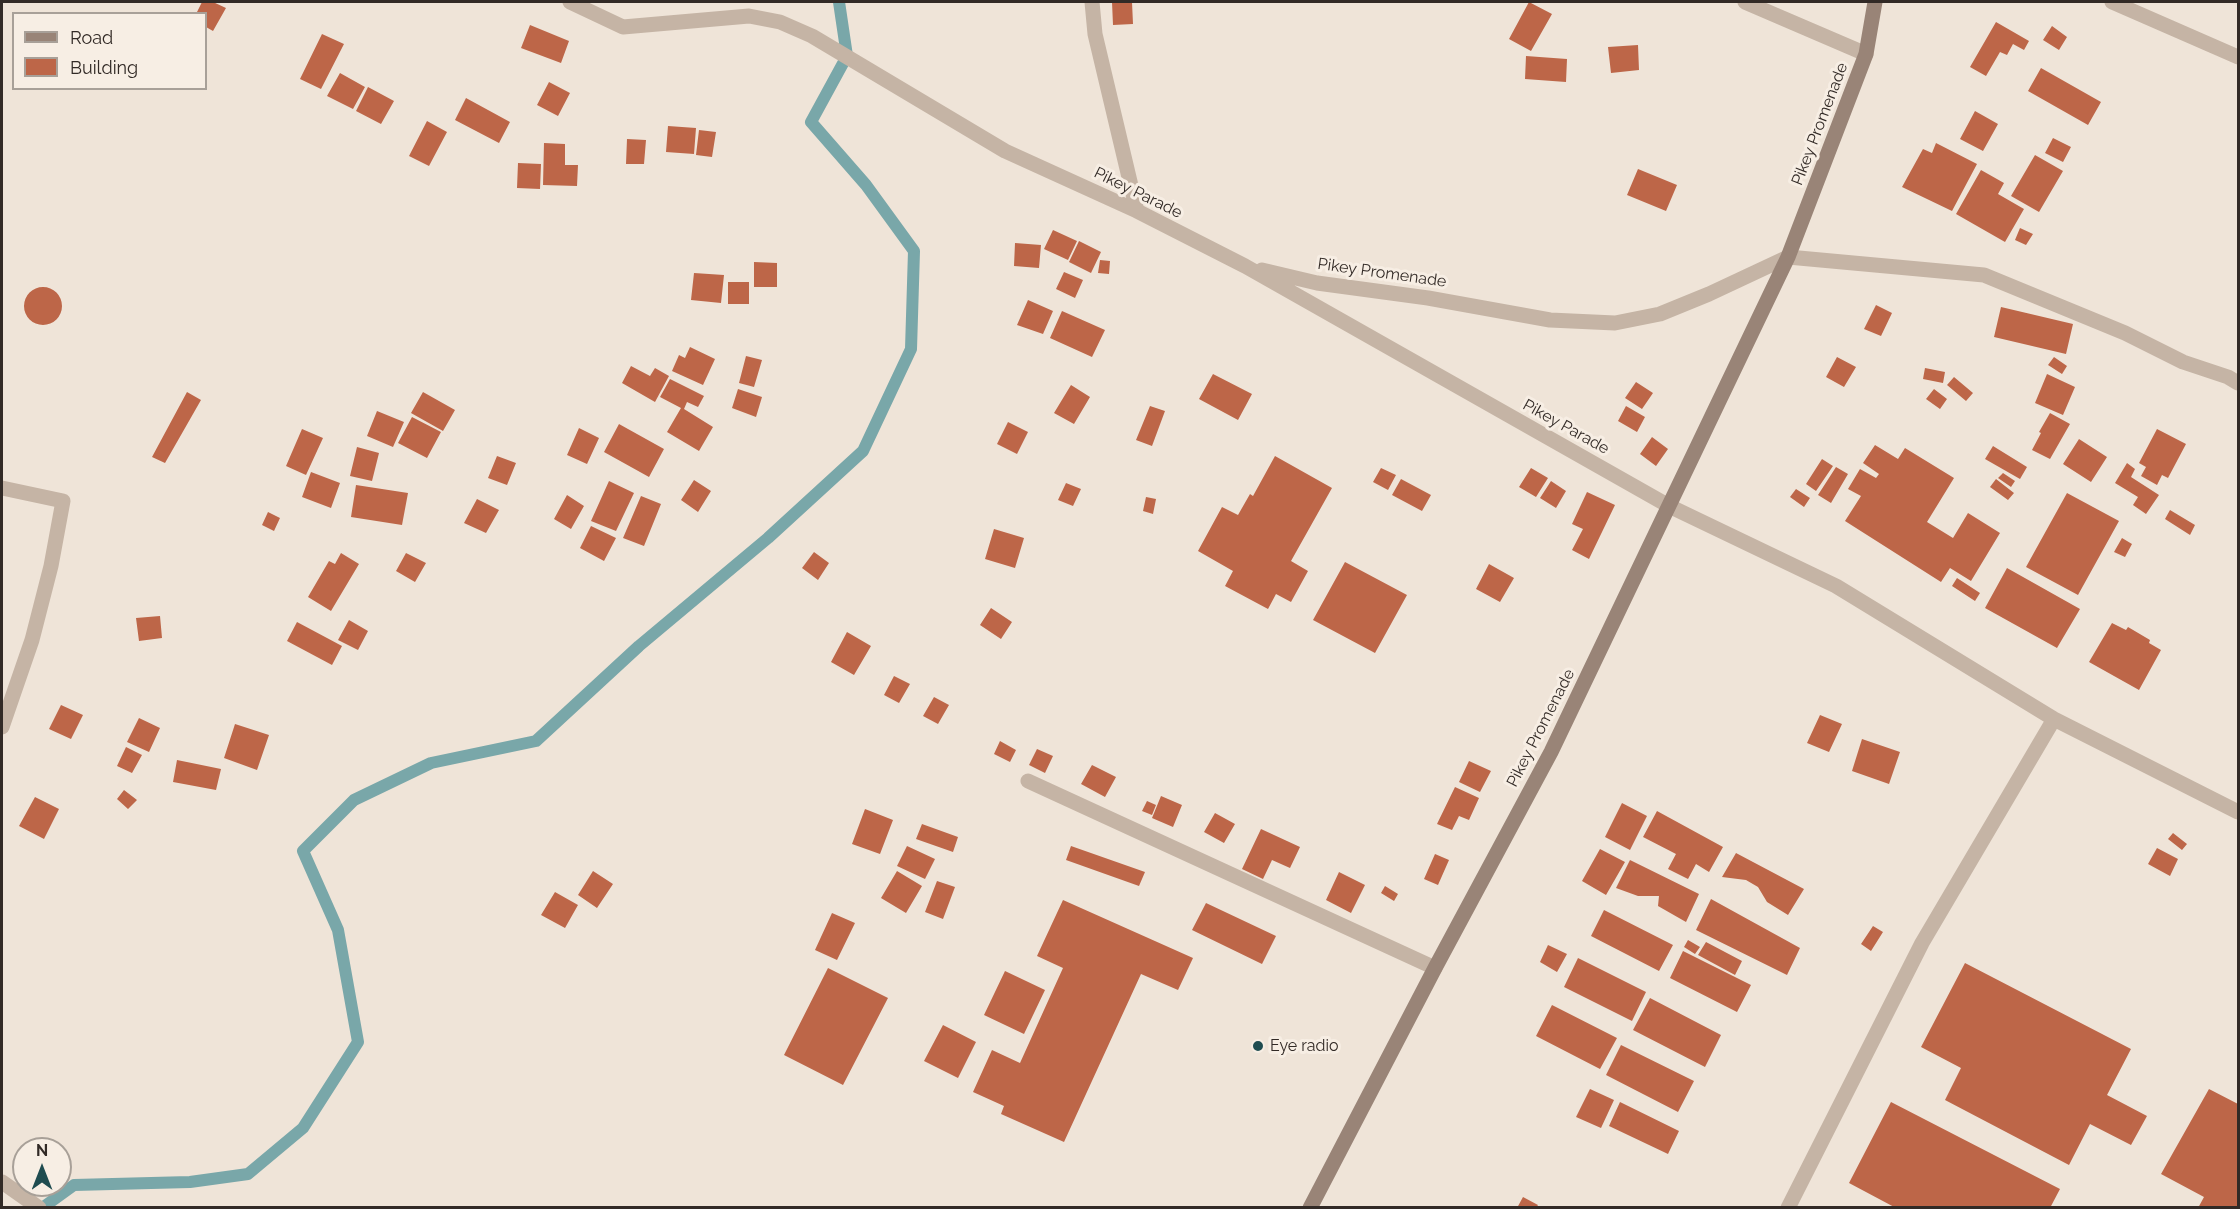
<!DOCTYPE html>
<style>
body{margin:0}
#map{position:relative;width:2240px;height:1209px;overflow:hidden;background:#efe4d8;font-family:Raleway,sans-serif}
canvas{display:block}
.frame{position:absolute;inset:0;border:3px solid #322a26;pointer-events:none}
.legend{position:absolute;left:12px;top:12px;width:195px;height:78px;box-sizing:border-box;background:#f7eee4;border:2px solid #a8a098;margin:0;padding:8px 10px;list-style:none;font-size:18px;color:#322a26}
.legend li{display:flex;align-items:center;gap:12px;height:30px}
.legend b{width:30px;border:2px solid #a8a098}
.north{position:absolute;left:12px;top:1137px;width:60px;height:60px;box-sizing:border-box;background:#f7eee4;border:2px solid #a8a098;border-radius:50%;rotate:0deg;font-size:16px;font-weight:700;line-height:24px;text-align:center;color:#322a26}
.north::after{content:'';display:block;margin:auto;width:21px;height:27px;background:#1f4c50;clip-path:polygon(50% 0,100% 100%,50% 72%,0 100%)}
</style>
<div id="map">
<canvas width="2240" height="1209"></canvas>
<div class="frame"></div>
<ul class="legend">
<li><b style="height:8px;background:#998477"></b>Road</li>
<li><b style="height:16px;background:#bd6648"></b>Building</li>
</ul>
<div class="north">N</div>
</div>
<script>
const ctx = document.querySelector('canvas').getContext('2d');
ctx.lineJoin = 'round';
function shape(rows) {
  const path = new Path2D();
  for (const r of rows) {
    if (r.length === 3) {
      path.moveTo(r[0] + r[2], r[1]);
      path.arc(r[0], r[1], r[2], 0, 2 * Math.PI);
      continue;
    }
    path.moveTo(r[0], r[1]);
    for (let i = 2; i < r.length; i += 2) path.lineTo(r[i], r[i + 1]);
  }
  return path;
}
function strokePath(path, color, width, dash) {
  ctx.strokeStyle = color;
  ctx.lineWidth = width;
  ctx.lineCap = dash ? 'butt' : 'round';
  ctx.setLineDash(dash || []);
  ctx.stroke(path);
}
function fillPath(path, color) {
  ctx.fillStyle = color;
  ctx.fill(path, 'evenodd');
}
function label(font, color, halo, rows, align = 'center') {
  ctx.font = font + ' Raleway,sans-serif';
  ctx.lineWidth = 6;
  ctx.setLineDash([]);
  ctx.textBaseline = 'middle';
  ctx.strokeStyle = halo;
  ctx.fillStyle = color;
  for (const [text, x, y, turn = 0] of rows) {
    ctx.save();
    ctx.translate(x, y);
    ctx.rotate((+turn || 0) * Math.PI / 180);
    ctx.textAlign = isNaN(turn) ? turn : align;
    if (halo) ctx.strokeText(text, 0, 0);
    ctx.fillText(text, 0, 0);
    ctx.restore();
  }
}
const stream = shape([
 [42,1208,74,1185,190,1182,248,1174,303,1128,358,1042,338,930,303,851,354,800,431,763,536,741,639,646,768,538,863,451,911,349,914,251,866,185,811,122,847,56,839,2]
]);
const building = shape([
 [202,2,213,2,226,8,213,31,206,27,206,14,196,14],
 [1112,2,1132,2,1133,24,1113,25],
 [1529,2,1552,14,1531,51,1509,39],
 [1996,22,2029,41,2024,50,2013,44,2007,55,2000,52,1986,76,1970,67],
 [530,25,569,41,561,63,521,48],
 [2052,26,2067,37,2059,50,2043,40],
 [322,34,344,44,321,89,300,79],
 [1638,45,1639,70,1611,73,1608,47],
 [1526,56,1567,59,1566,82,1525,79],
 [2041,68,2101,102,2088,125,2028,91],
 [340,73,365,87,353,109,327,96],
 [549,82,570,93,558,116,537,105],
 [368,87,394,101,381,124,356,111],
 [466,98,510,122,499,143,455,120],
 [1975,111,1998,124,1983,151,1960,139],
 [427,121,447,132,429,166,409,156],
 [668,126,696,128,694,154,666,152],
 [699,130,716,132,712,157,696,155],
 [2053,138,2071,147,2063,162,2045,153],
 [627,139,646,140,644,164,626,164],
 [544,143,565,144,565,165,578,165,577,186,543,185],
 [1936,143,1977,164,1952,211,1902,187,1923,149,1932,153],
 [2035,155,2063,171,2039,212,2011,196],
 [518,163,541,164,540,189,517,188],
 [1638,169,1677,185,1666,211,1627,195],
 [1981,170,2004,183,1998,194,2024,209,2005,242,1956,214],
 [2020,228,2033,234,2026,245,2015,240],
 [1053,230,1077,241,1068,260,1044,249],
 [1079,241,1101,252,1091,273,1069,262],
 [1015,243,1041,245,1039,268,1014,266],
 [1100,260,1110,261,1109,274,1098,273],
 [754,262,777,263,777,287,754,287],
 [1064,272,1083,280,1075,298,1056,289],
 [694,273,724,275,721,303,691,300],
 [728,282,749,282,749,304,728,304],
 [43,306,19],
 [1028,300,1053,311,1043,334,1017,325],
 [1876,305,1892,313,1881,336,1864,329],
 [2001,307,2073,324,2066,354,1994,337],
 [1062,311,1105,330,1092,357,1050,338],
 [690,347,715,359,703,385,672,371,679,355,685,358],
 [746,356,762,360,754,387,739,383],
 [1837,357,1856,367,1844,387,1826,377],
 [2054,357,2067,366,2062,374,2048,365],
 [631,366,650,376,655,368,669,376,655,402,622,383],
 [1925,368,1945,372,1943,383,1923,379],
 [1213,374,1252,394,1238,420,1199,399],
 [2047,374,2075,387,2063,415,2035,403],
 [1954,377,1973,393,1966,401,1947,385],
 [670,379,704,396,698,407,687,402,684,409,713,427,699,451,667,432,681,408,660,397],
 [1636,382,1653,393,1642,409,1625,398],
 [1071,385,1090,397,1074,424,1054,413],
 [738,389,762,397,756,417,732,408],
 [1934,389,1947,399,1940,409,1926,399],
 [187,392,201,400,165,463,152,457],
 [423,392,455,410,443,431,411,413],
 [1150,406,1165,411,1152,446,1136,440],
 [1626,406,1645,417,1637,432,1618,421],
 [377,411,404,422,393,447,367,436],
 [2050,413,2070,424,2050,459,2032,450,2041,433,2039,432],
 [412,417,441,432,427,458,398,443],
 [1008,422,1028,432,1017,454,997,444],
 [619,424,664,449,649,477,604,452],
 [579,428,599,438,587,464,567,455],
 [302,429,323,438,306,475,286,466],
 [2157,429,2186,444,2168,478,2162,475,2157,485,2141,476,2146,467,2139,463],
 [1652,437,1668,449,1656,466,1640,454],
 [2079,439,2107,457,2091,482,2063,464],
 [1875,445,1898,459,1905,448,1954,478,1927,522,1953,538,1968,513,2000,533,1971,581,1950,568,1941,582,1845,521,1861,496,1848,489,1860,469,1876,478,1879,474,1863,463],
 [1993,446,2027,467,2020,479,1985,459],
 [357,447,379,453,372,481,350,476],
 [497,456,516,463,507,485,488,478],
 [1275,456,1332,488,1291,561,1308,571,1291,602,1276,594,1268,609,1225,586,1233,571,1198,551,1222,507,1238,515,1250,494,1253,496],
 [1822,459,1833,466,1816,491,1806,484],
 [2127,463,2135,469,2131,477,2159,495,2146,514,2133,505,2138,497,2115,483],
 [1836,467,1848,474,1831,503,1818,495],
 [1381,468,1396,475,1388,490,1373,482],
 [1531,468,1548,478,1536,497,1519,487],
 [311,472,340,483,331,508,302,497],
 [2003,473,2015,481,2011,487,1998,478],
 [1401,479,1431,495,1422,511,1392,495],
 [1996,479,2014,493,2008,500,1990,487],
 [694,480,711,491,698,512,681,500],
 [609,481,634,493,616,531,591,521],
 [1551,481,1566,491,1556,508,1540,498],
 [1066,483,1081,489,1073,506,1058,500],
 [356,485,408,493,402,525,351,517],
 [1796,489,1810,498,1804,507,1790,497],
 [1587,492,1615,505,1589,559,1572,550,1583,529,1572,524],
 [2067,493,2119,521,2078,595,2026,567],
 [567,495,584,506,571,529,554,519],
 [641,496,661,504,644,546,623,538],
 [1146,497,1156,499,1153,514,1143,511],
 [477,499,499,510,486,533,464,523],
 [2170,510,2195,525,2190,535,2165,519],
 [268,512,280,518,274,531,262,525],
 [591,526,616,538,604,561,580,548],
 [994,529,1024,538,1015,568,985,559],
 [2122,538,2132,544,2125,557,2114,552],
 [814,552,829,563,818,580,802,568],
 [341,553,359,564,331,611,308,597,329,561,335,564],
 [406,553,426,563,415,582,396,571],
 [1345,562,1407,595,1375,653,1313,620],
 [1489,564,1514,578,1500,602,1476,589],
 [2007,568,2080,609,2057,648,1985,608],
 [1957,578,1980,593,1975,601,1952,586],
 [991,608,1012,622,1001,639,980,625],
 [160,616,162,638,139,641,136,618],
 [349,620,368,631,358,650,338,640],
 [297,622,342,646,332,665,287,641],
 [2112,623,2126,630,2128,627,2150,640,2149,643,2161,650,2139,690,2089,662],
 [847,632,871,646,854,675,831,662],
 [894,676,910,684,899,703,884,695],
 [934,697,949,705,938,724,923,716],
 [61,705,83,715,71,739,49,729],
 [1820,715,1842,724,1829,752,1807,743],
 [139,718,160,728,149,752,127,742],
 [235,724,269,735,257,770,224,758],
 [1862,739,1900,752,1889,784,1852,771],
 [1000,741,1016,750,1010,762,994,754],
 [126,747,142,755,132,773,117,766],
 [1037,749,1053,756,1045,773,1029,765],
 [177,760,221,769,216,790,173,782],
 [1469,761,1491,771,1480,792,1459,782],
 [1092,765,1116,777,1105,797,1081,784],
 [1455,787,1479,798,1469,820,1459,816,1452,830,1437,824],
 [124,790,137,800,128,809,117,799],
 [1161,796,1182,805,1173,827,1152,818],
 [35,797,59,809,44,839,19,826],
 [1147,801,1156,805,1152,815,1142,811],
 [1622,803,1647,816,1630,850,1605,837],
 [865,809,893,820,880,854,852,844],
 [1657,811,1723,847,1709,872,1696,864,1688,879,1668,869,1676,854,1643,837],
 [1215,813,1235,824,1224,843,1204,832],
 [922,824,958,837,953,852,916,839],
 [1261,829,1300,847,1290,868,1272,860,1263,879,1242,869],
 [2173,833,2187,844,2182,850,2168,839],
 [907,846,935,859,925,879,897,866],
 [1071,846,1145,872,1139,886,1066,860],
 [2157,848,2178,859,2170,876,2148,864],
 [1600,849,1625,862,1606,895,1582,881],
 [1736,853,1804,889,1788,915,1767,902,1758,887,1746,880,1722,877],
 [1435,854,1449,860,1438,885,1424,879],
 [1630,860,1699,894,1686,922,1658,906,1659,896,1638,896,1616,888],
 [593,871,613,884,597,908,578,895],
 [897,871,922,886,906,913,881,898],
 [1339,872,1365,885,1351,913,1326,900],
 [937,881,955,887,943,919,925,912],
 [1385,886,1398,894,1394,901,1381,893],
 [555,892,578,905,565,928,541,915],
 [1711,899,1800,948,1787,975,1696,930],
 [1063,900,1193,958,1178,990,1141,974,1064,1142,1001,1114,1004,1106,973,1092,992,1050,1020,1063,1063,968,1037,956],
 [1206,903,1276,936,1262,964,1192,930],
 [1604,910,1673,945,1659,971,1591,936],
 [832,913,855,923,837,960,815,950],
 [1873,926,1883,932,1871,951,1861,944],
 [1688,940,1700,947,1695,954,1684,947],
 [1706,942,1742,961,1735,975,1698,955],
 [1548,945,1567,954,1557,972,1540,962],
 [1683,951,1751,985,1737,1012,1670,978],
 [1578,958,1646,992,1632,1021,1564,987],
 [1965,963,2131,1049,2107,1095,2147,1116,2131,1145,2090,1124,2069,1165,1945,1100,1961,1068,1921,1047],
 [828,968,888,998,843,1085,784,1055],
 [1005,971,1045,990,1024,1034,984,1015],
 [1650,998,1721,1035,1705,1067,1633,1030],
 [1552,1005,1617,1038,1600,1069,1536,1036],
 [943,1025,976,1042,958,1078,924,1061],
 [1621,1045,1694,1081,1678,1112,1606,1075],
 [1590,1089,1614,1100,1601,1128,1576,1117],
 [2209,1089,2238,1104,2238,1208,2198,1208,2204,1197,2161,1174],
 [1620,1102,1679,1131,1668,1154,1609,1126],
 [1891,1102,2060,1189,2050,1208,1896,1208,1849,1183],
 [1523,1197,1538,1205,1536,1208,1517,1208]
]);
const street = shape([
 [570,2,623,27,749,16,780,22,812,36,1005,151,1137,211,1245,266,1669,506,1836,586,2054,719,2238,812],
 [1092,2,1095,34,1137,211],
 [1745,2,1866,54],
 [2112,2,2238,57],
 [1262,270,1317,283,1428,298,1550,320,1615,323,1660,314,1709,294,1788,257,1984,275,2125,333,2183,362,2228,377,2238,383],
 [2,488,63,501,51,566,32,640,2,727],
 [1028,781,1435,968],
 [2,1182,39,1208],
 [1788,1208,1922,943,2054,719]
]);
const secondary = shape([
 [1310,1208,1435,968,1551,752,1788,257,1866,54,1875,2]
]);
const markers = [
 [1258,1046,6,"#1f4c50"]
];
const streetNames = [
 ["Pikey Promenade",1820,124,-69],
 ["Pikey Parade",1138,193,26],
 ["Pikey Promenade",1382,273,8],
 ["Pikey Parade",1566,427,29],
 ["Pikey Promenade",1541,728,-63]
];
const poiNames = [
 ["Eye radio",1270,1046]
];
strokePath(stream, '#79a7a9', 12);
fillPath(building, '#bd6648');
strokePath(street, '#c5b4a5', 15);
strokePath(secondary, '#998477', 15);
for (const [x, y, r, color] of markers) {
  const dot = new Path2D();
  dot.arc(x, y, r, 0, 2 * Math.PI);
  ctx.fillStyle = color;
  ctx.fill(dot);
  strokePath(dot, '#f7eee4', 2);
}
label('16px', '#322a26', '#f7eee4', streetNames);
label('16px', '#322a26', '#f7eee4', poiNames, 'left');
</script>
